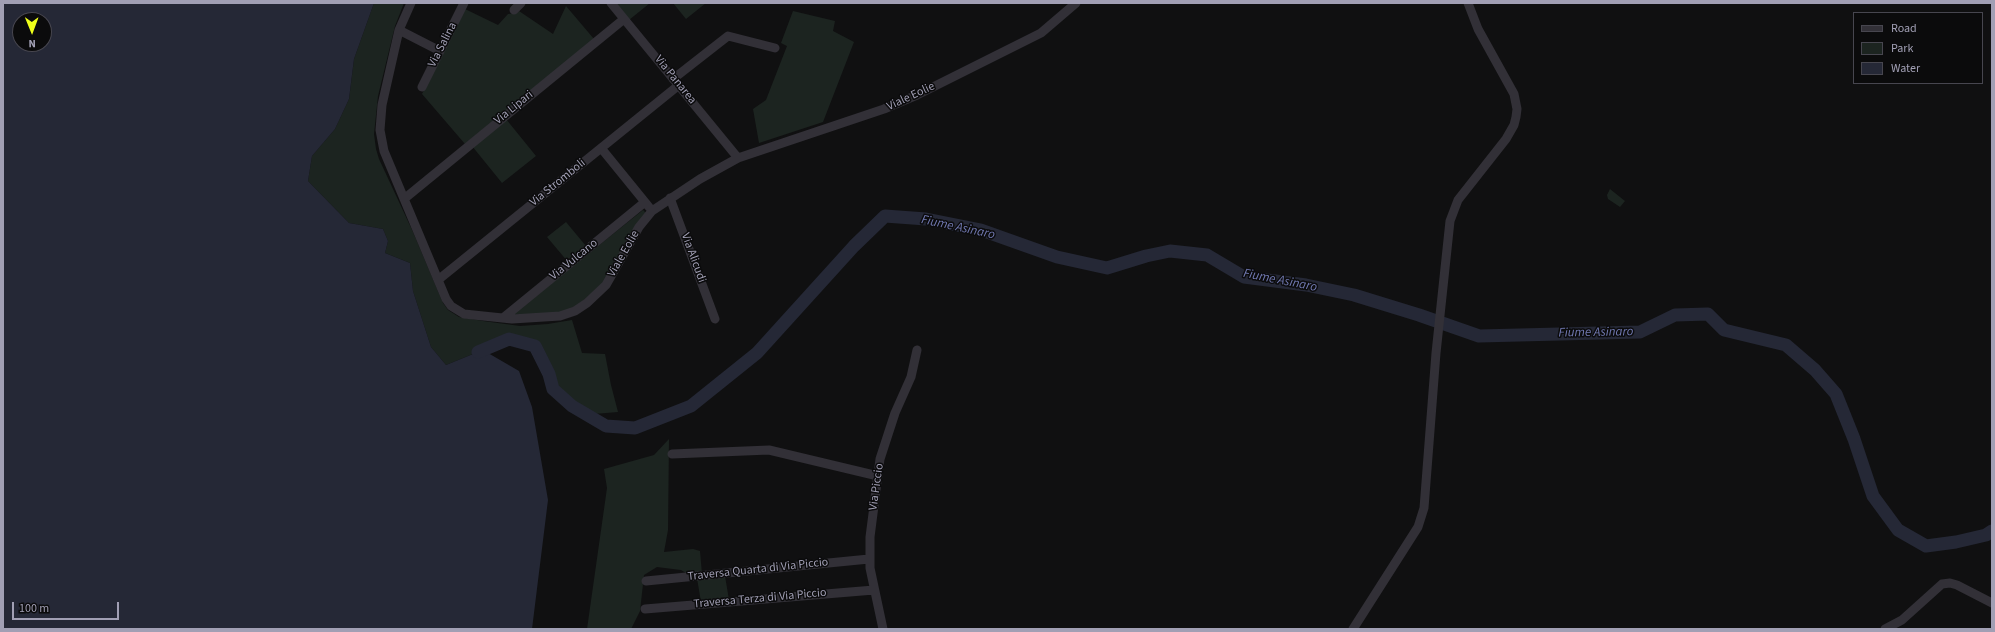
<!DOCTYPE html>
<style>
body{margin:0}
#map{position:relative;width:1995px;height:632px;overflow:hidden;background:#101011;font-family:"Source Sans 3",sans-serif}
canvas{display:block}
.frame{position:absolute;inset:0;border:4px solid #a19fb4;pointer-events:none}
.legend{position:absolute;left:1853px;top:12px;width:130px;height:72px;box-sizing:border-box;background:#0b0b0c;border:1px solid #47464f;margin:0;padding:5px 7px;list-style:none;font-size:12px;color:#a19fb4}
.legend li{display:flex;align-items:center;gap:8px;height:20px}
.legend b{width:20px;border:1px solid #47464f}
.north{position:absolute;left:12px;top:12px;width:40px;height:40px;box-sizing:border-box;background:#0b0b0c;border:1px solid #47464f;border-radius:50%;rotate:179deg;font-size:11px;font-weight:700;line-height:16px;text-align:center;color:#a19fb4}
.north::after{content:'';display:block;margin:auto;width:14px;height:18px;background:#efff1a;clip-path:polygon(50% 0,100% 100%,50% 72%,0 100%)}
.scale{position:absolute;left:12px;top:602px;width:107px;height:18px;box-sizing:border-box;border:2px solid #a19fb4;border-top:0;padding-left:5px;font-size:12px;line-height:14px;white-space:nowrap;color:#a19fb4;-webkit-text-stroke:3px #0b0b0c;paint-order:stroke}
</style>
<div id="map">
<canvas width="1995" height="632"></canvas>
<div class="frame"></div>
<ul class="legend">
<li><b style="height:5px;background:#323037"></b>Road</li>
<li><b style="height:11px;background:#1c2420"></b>Park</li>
<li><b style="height:11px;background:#252836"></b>Water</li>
</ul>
<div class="north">N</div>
<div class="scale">100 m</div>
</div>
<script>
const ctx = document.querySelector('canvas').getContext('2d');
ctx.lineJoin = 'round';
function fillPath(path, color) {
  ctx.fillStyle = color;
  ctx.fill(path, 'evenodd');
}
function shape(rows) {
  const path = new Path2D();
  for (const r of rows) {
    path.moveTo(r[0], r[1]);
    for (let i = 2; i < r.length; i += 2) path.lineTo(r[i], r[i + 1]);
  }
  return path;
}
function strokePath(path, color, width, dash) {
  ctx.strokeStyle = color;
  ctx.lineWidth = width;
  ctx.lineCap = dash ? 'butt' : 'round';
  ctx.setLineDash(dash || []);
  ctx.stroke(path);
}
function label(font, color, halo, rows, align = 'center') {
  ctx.font = font + ' "Source Sans 3",sans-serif';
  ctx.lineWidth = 3;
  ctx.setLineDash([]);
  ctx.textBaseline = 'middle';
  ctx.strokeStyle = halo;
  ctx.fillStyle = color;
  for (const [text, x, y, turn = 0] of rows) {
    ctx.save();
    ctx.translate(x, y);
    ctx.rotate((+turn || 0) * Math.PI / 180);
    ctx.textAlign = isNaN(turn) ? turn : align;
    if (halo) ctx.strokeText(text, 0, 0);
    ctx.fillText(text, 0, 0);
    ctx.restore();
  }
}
const green = shape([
 [374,3,404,3,395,26,378,96,374,134,376,149,379,159,413,232,443,303,448,310,459,317,483,321,520,326,548,324,572,320,582,353,605,354,611,385,618,412,582,415,561,402,548,386,540,361,529,346,518,344,506,344,488,353,478,352,446,365,431,347,413,291,410,263,385,253,388,241,383,229,349,223,308,181,312,156,335,129,349,99,354,59],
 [615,3,650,3,629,20],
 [673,3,706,3,686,19],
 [566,6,594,39,465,144,422,94,465,9,498,25,508,14,517,13,519,11,553,34],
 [793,11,835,21,833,31,854,42,823,122,759,143,753,109,766,100,787,46,781,43],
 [506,119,536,156,502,183,472,146],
 [1610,189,1625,201,1620,207,1608,199,1607,195],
 [643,210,646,213,606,281,578,306,559,313,512,315],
 [566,222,586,246,568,262,547,237],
 [669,439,668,530,664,552,693,549,700,551,702,574,686,573,681,570,657,567,644,575,640,611,631,629,587,629,607,488,604,469,654,455],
 [725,576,729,600,701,602,697,578]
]);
const water = shape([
 [3,3,374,3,354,59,349,99,335,129,312,156,308,181,349,223,383,229,388,241,385,253,410,263,413,291,431,347,446,365,478,352,488,353,519,371,532,407,548,500,532,629,3,629],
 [20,20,44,20,44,44,20,44]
]);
const river = shape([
 [478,352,509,339,535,346,549,374,553,389,572,406,606,426,635,428,691,406,757,353,854,246,885,216,926,219,981,230,1057,257,1107,268,1146,256,1170,251,1207,255,1244,277,1306,285,1354,295,1419,315,1479,336,1640,332,1675,315,1708,314,1724,330,1786,345,1815,370,1836,394,1854,439,1873,496,1898,530,1926,546,1956,542,1986,535,1992,531]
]);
const minor = shape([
 [411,3,399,30,382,105,380,130,384,151,446,299,451,306,464,314,512,319,560,316,575,311,587,303,606,285,639,227,652,211,700,179,738,158,884,109,917,95,1041,33,1076,3],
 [611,3,738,158],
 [514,10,521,3],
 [399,30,440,51],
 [673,79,728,36,775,48],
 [422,87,464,3],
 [601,148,649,207],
 [670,198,715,319],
 [404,199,624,19],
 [438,280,679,85],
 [503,318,645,202],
 [672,454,769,450,878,476],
 [646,581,869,559],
 [645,609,874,590],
 [883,629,870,568,870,537,880,459,895,413,911,377,917,350],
 [1353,629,1418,527,1424,508,1436,353,1450,221,1458,200,1506,139,1514,125,1516,117,1517,109,1514,94,1478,29,1468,3],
 [1885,629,1902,620,1942,584,1950,583,1957,585,1992,603]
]);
const streetNames = [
 ["Via Salina",443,45,-63],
 ["Via Panarea",675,80,51],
 ["Viale Eolie",911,97,-25],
 ["Via Lipari",514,108,-39],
 ["Via Stromboli",558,183,-39],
 ["Viale Eolie",624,254,-60],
 ["Via Alicudi",693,258,70],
 ["Via Vulcano",574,260,-39],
 ["Via Piccio",877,487,-82],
 ["Traversa Quarta di Via Piccio",758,570,-6],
 ["Traversa Terza di Via Piccio",760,599,-5]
];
const waterNames = [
 ["Fiume Asinaro",958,228,12],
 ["Fiume Asinaro",1280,281,11],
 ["Fiume Asinaro",1596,333,-1]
];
fillPath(green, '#1c2420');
fillPath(water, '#252836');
strokePath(river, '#252836', 13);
strokePath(minor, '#323037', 9);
label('12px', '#a19fb4', '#0b0b0c', streetNames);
label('italic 13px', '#727ab3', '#0b0b0c', waterNames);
</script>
